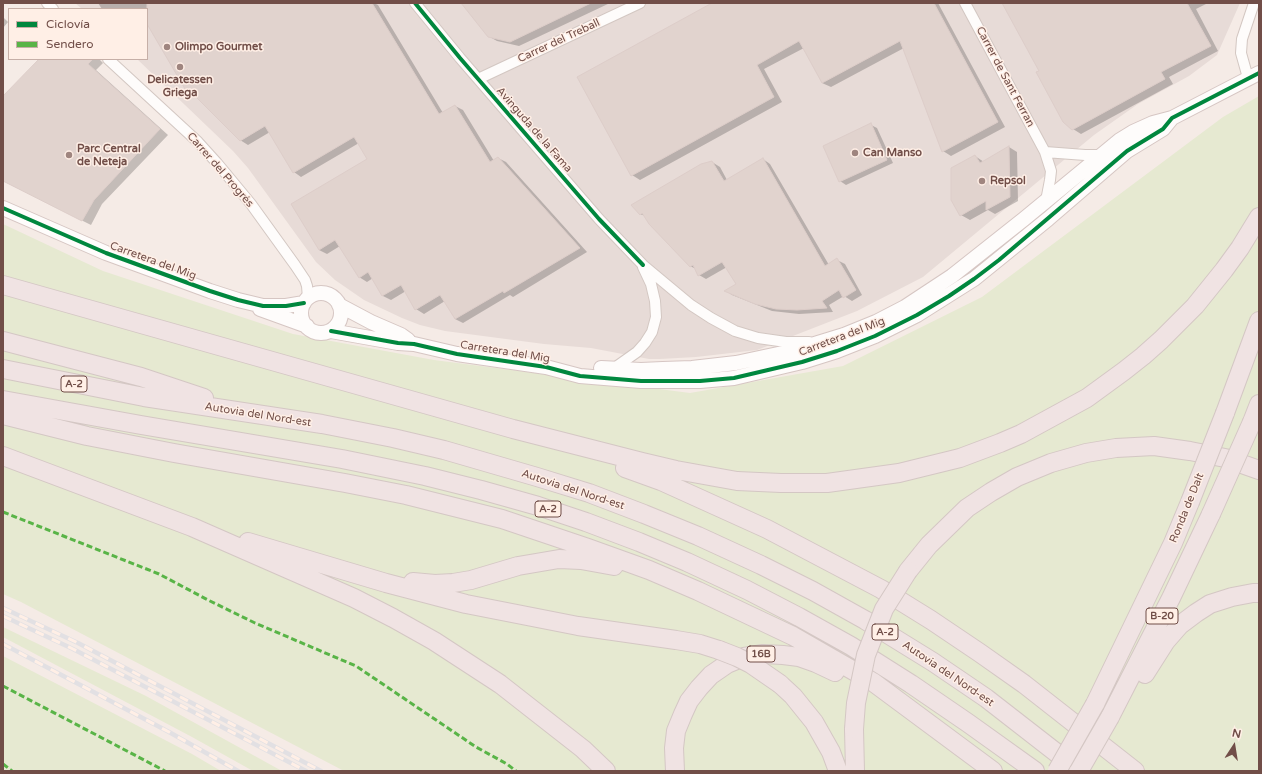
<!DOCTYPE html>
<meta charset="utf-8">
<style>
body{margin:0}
#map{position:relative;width:1262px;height:774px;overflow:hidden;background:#f5ebe6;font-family:"Varela Round",sans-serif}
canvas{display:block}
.frame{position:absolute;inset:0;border:4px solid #714e48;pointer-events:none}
.legend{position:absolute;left:8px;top:8px;width:140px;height:52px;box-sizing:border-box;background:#ffefe6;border:1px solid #c6afa7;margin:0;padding:5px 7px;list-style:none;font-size:12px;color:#714e48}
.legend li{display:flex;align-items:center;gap:8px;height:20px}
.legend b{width:20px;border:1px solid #c6afa7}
.north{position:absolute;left:1214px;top:726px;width:40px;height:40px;-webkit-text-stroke:3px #ffefe6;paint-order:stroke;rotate:12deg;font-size:11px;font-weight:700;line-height:16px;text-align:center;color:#714e48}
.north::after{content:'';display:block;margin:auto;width:14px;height:18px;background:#714e48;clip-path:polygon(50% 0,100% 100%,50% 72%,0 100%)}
</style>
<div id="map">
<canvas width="1262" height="774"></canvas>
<div class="frame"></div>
<ul class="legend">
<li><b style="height:5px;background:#00873e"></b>Ciclovía</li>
<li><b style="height:5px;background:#59b447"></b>Sendero</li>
</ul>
<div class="north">N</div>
</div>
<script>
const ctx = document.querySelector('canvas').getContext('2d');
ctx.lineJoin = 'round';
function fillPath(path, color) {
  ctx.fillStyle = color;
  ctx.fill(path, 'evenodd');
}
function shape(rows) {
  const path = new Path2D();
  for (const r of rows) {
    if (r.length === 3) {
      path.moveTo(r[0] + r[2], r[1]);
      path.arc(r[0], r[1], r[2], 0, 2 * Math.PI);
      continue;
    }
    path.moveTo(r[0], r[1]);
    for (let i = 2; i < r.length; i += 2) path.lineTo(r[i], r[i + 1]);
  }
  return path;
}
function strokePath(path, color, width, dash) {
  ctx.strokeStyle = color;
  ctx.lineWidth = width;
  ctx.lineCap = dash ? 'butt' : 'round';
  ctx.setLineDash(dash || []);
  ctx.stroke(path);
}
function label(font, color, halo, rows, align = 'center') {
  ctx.font = font + ' "Varela Round",sans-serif';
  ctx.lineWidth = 3;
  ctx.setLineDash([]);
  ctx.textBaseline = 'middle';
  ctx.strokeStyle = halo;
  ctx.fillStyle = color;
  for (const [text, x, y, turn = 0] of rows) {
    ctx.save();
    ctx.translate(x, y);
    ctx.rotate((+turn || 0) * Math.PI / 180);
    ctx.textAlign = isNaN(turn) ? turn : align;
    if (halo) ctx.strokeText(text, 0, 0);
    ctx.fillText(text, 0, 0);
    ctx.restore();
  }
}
const industrial = shape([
 [75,3,1240,3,1217,55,1189,76,1138,104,1094,135,923,277,857,311,757,350,696,357,660,359,649,359,591,348,544,344,445,331,420,325,402,318,364,300,335,280,316,262,248,168,233,151,137,59,147,59,147,9,82,9]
]);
const green = shape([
 [1259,96,1259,771,344,771,21,602,3,594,3,224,103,271,293,334,434,360,690,393,843,366,982,297,1223,117],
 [3,627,146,696,282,771,253,771,192,737,3,637],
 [3,656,192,754,221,771,3,771]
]);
const shadow = shape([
 [98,3,374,3,378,5,443,113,455,106,463,110,494,161,498,158,506,162,587,252,513,297,510,295,463,323,455,319,445,301,424,314,416,309,406,291,391,300,383,296,373,278,367,282,359,277,340,246,327,254,319,250,368,159,359,143,301,177,294,172,270,132,248,145,240,140,197,97,189,93,148,24,147,24,147,9,102,9],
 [462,3,610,3,519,46,497,41,488,36],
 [714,3,938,3,1005,127,951,156,943,151,904,48,831,87,822,83,804,48,764,69,782,102,640,180,632,175],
 [1003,3,1208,3,1196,9,1218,51,1169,77,1173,84,1081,134,1073,129],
 [3,17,8,22,3,28],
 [40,59,99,59,103,63,96,70,168,135,102,204,91,225,3,181,3,97],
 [871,125,877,128,893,163,846,185,840,181],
 [1009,147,1017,152,1018,201,995,214,988,210,970,220,961,215,952,200,975,156,984,162],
 [763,159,770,164,829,265,837,260,845,264,862,295,852,301,844,296,829,305,833,312,799,314,772,311,732,295,726,291,737,285,727,267,706,279,699,275,696,269,690,266,645,216,640,214,712,162,720,167,727,180]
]);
const building = shape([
 [147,3,372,3,439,114,455,105,490,162,498,157,580,248,504,293,503,291,455,319,440,295,415,310,401,285,382,296,368,272,359,278,335,240,319,250,291,204,367,159,354,137,293,173,265,126,240,141,191,92,188,94,147,24,147,3],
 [461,3,591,3,510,42,488,37,461,3],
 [712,3,934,3,998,122,942,152,900,41,822,83,799,41,757,65,774,97,631,176,577,77,712,3],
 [1002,3,1187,3,1211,46,1161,72,1165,79,1072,130,1063,122,1036,72,1039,71,1002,3],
 [39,59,93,59,88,64,160,129,94,200,82,221,3,181,3,96,39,59],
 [871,123,887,160,839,182,823,146,871,123],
 [1009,146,1010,197,986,210,986,201,960,216,951,200,951,168,975,155,980,163,1009,146],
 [763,158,825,266,837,258,856,290,843,298,839,290,822,301,827,308,797,310,776,309,755,304,724,291,736,284,722,262,698,276,693,265,690,267,649,224,642,213,640,215,631,205,701,164,712,161,724,181,763,158]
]);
const street = shape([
 [47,3,53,9],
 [415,3,460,58,599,219,643,265,691,305,711,318,735,331,758,338,786,342,809,342],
 [965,3,1045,152,1051,171,1050,180,1046,201],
 [108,59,198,142,217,163,251,204,295,265,305,280,307,286,308,298],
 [1248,78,1241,53,1242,39,1254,3],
 [478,79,640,3],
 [1045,152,1085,155,1103,155],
 [613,369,637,352,645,343,652,332,656,317,655,301,651,284,643,267]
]);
const secondary = shape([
 [3,208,106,253,210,291,238,300,263,306,286,306,304,303],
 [321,313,20],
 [339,305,371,322,401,335,408,340],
 [260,309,307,326],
 [331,331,398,343,414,344,457,354,546,367,580,376,641,381,700,381,734,378,802,362,837,351,875,336,917,315,974,279,1048,219,1127,151,1163,129,1172,118],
 [601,368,641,370,663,369,692,368,736,363,792,351,844,335,876,322,905,307,952,276,1024,219,1120,140,1133,132,1153,123,1172,118,1259,73]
]);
const highway = shape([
 [3,285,513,429,642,462,676,470,737,481,781,483,827,483,899,473,960,458,1000,443,1021,434,1087,398,1124,371,1143,356,1161,340,1195,306,1224,270,1240,248,1259,217],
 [3,341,141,377,204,398],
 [3,369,144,397,322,424,393,438,444,450,537,477,589,493,644,514,698,536,761,565,813,591,865,620,933,662,986,698,1076,768],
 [3,400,141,425,342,459,425,476,481,490,538,506,586,522,639,542,687,562,747,590,799,617,851,646,911,684,968,723,1035,771],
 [1225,413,1259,321],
 [3,415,87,436,174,453,345,483,406,495,502,519,588,548,649,570,698,591,793,636,873,682,993,771],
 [1252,422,1259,404],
 [3,456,192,527,354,598,393,618,434,641,500,684,583,749,606,771],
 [625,468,661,481,767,529,881,589,931,620,980,653,1024,684,1135,771],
 [248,542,386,583,466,604,578,626,676,640,700,644,719,650],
 [908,571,929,545,967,508,991,492,1017,477,1051,463,1086,453,1116,448,1154,446,1190,451,1225,458,1259,470],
 [413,582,435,584,453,583,471,580,518,566,559,559,581,560,614,566],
 [1145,674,1166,641,1180,625,1196,613,1210,604,1232,597,1253,593,1259,593],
 [780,684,793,696,814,722,831,752,838,771],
 [1095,704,1173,543,1190,502],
 [1110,717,1171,598,1211,514],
 [854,729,855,771],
 [675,771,674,748,676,731,683,714,689,701,699,688,711,675,727,664,744,657,763,654,783,655,799,657,816,663,835,672]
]);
const rail = shape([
 [3,608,78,643,321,771],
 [3,616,73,649,306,771],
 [3,644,169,732,238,771]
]);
const highwayBridge = shape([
 [1190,502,1225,413],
 [1211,514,1252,422],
 [719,650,737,657,751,664,780,684],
 [854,729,856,703,866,655,884,609,908,571],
 [1057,771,1095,704],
 [1079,771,1110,717]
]);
const quiet = shape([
 [3,512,159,574,208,600,255,623,356,666,476,747,507,764,516,771],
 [3,686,165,771],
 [3,764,12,771]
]);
const cycleway = shape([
 [415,3,460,58,599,219,643,265],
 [3,208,106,253,210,291,238,300,263,306,286,306,304,303],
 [331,331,398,343,414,344,457,354,546,367,580,376,641,381,700,381,734,378,802,362,837,351,875,336,917,315,949,296,974,279,999,260,1127,151,1163,129,1172,118,1259,73]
]);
const markers = [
 [167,47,4,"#9f857f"],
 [180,67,4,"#9f857f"],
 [855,153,4,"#9f857f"],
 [69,155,4,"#9f857f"],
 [982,181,4,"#9f857f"]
];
const shields = [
 [74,384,26],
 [548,509,26],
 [1162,616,32],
 [885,632,26],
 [761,654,28]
];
const shieldNames = [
 ["A-2",74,384],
 ["A-2",548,509],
 ["B-20",1162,616],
 ["A-2",885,632],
 ["16B",761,654]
];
const streetNames = [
 ["Carrer del Treball",559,41,-25],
 ["Carrer de Sant Ferran",1005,77,62],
 ["Avinguda de la Fama",534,130,49],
 ["Carrer del Progrés",220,170,49],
 ["Carretera del Mig",153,261,20],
 ["Carretera del Mig",842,337,-21],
 ["Carretera del Mig",505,352,9],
 ["Autovia del Nord-est",258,415,9],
 ["Autovia del Nord-est",573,490,18],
 ["Ronda de Dalt",1187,508,-68],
 ["Autovia del Nord-est",948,674,34]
];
const poiNames = [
 ["Olimpo Gourmet",175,47],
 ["Delicatessen",180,80,"center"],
 ["Griega",180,93,"center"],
 ["Parc Central",77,149],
 ["de Neteja",77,162],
 ["Can Manso",863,153],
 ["Repsol",990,181]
];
fillPath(industrial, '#e7dbd7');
fillPath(green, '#e6e9d1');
fillPath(shadow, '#0003');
fillPath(building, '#e1d3ce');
strokePath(building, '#ddcdc9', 1);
strokePath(street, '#d3c7c2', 12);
strokePath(secondary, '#d6c6c3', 16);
strokePath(highway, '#d4c7c4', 20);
strokePath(street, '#fefcfb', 10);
strokePath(secondary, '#fefcfb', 14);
strokePath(highway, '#f0e3e3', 18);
strokePath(rail, '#e2e0e3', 4.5);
strokePath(rail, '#ffefe6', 3, [9]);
strokePath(highwayBridge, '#d4c7c4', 20, []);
strokePath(highwayBridge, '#f0e3e3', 18);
strokePath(quiet, '#59b447', 3, [6, 3]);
strokePath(cycleway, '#00873e', 4);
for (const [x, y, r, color] of markers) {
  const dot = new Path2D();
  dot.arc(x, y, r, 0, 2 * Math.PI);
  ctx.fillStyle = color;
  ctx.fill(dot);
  strokePath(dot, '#ffefe6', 1.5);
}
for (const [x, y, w] of shields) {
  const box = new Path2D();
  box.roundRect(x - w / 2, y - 8, w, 16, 3);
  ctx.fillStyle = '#ffefe6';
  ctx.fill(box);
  strokePath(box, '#714e48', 1);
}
label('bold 10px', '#714e48', null, shieldNames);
label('11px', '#714e48', '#ffefe6', streetNames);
label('bold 11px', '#714e48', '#ffefe6', poiNames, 'left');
</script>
